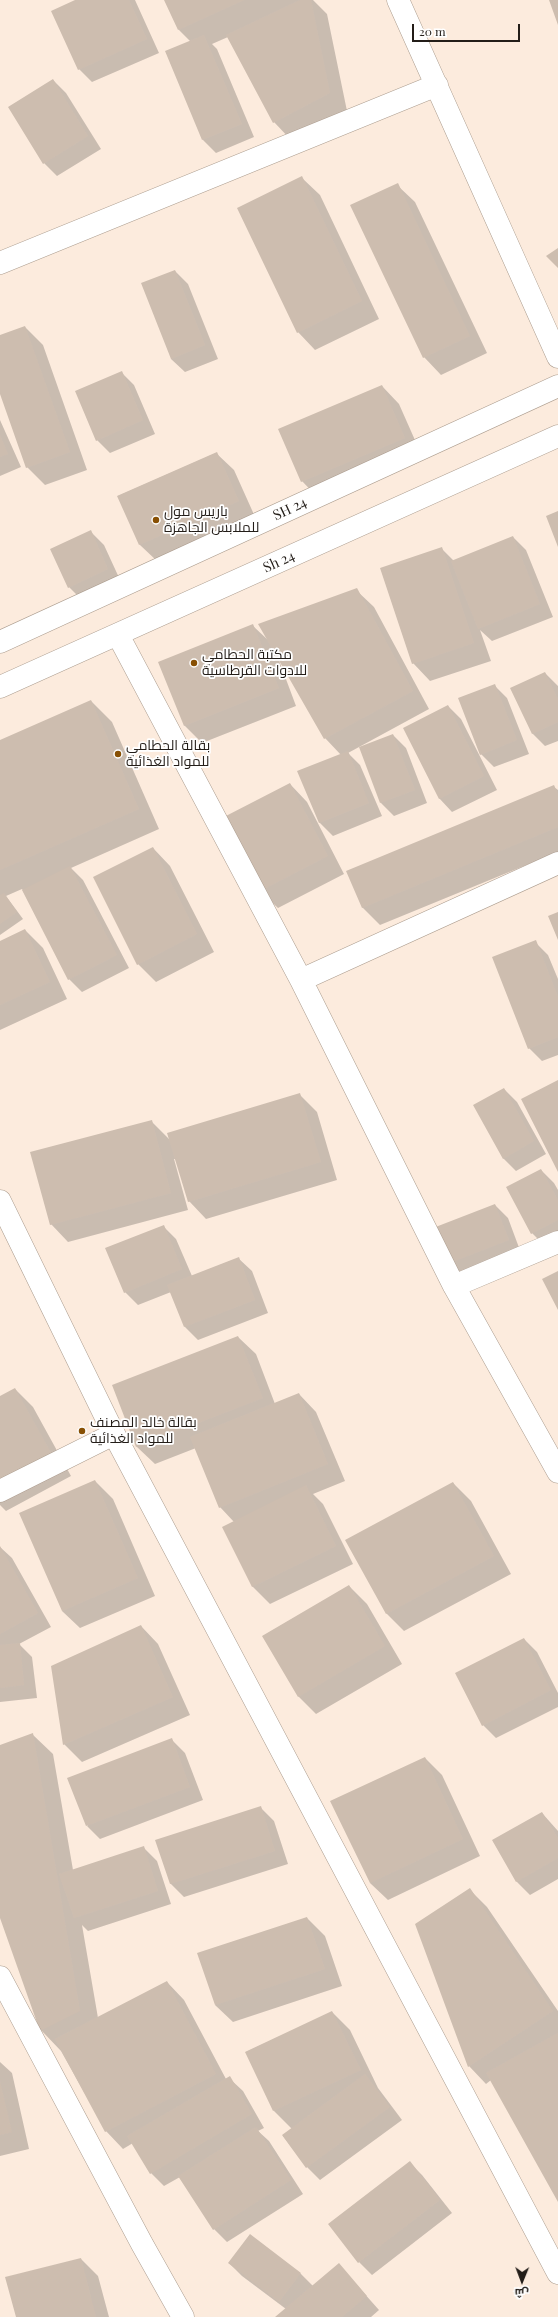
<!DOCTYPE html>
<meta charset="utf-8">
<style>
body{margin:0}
#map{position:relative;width:558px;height:2317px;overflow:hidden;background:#fcebdd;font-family:"Playfair Display",Cairo,serif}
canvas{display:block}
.north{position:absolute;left:502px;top:2261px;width:40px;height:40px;-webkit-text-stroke:3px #fff;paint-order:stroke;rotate:181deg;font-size:11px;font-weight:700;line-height:16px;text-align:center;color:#231d18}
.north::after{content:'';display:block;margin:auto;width:14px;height:18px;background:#231d18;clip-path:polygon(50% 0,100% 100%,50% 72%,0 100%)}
.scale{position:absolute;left:412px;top:24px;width:108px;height:18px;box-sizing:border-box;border:2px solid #231d18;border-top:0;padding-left:5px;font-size:12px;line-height:14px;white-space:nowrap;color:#231d18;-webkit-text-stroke:3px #fff;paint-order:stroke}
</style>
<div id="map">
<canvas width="558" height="2317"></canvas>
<div class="north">ش</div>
<div class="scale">20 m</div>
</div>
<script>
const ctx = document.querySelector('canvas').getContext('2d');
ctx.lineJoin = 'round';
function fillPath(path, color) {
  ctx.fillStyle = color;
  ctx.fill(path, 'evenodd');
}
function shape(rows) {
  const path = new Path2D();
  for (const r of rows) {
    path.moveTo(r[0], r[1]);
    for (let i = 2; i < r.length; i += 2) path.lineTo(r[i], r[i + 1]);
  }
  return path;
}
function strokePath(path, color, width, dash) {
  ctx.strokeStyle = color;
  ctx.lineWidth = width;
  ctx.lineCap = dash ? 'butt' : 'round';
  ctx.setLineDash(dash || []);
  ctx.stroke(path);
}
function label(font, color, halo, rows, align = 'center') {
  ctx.font = font + ' "Playfair Display",Cairo,serif';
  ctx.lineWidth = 3.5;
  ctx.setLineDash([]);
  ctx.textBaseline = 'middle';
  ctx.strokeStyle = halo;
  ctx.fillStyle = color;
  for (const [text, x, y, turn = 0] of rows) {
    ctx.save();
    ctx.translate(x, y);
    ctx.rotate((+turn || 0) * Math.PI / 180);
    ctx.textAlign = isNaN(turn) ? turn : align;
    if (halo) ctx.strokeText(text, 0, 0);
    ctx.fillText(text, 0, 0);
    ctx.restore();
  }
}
const shadow = shape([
 [78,0,135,0,159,53,92,82,79,69],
 [165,0,313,0,327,14,347,111,291,140,274,122,228,37,212,44,217,49,254,137,216,153,203,140,166,52,191,42,179,30],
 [53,80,66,93,101,149,57,176,44,163],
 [302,178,320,195,379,319,315,350,298,332],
 [397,185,415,202,487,353,441,375,424,357],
 [175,271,188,284,218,359,185,372,171,359],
 [25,327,43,345,87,470,45,485,27,467,0,391,0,336],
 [121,372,134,385,155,434,110,453,97,440],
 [382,386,399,404,422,456,319,499,302,481],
 [0,420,21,467,0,476],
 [216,453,234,470,256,519,158,562,140,545,118,496],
 [91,532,104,545,121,582,82,600,69,587],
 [513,537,526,550,553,617,492,641,480,630,491,661,430,681,413,663,442,549,454,561],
 [356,590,374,607,429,709,348,753,360,765,382,816,333,836,319,822,341,755,325,738,277,655,296,706,202,743,185,726,159,663,253,626,268,640],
 [545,673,558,686,558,741,545,746,532,733],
 [494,685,507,698,529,754,494,767,481,754],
 [91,701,112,722,159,829,71,868,83,880,129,968,82,992,69,979,22,889,6,896,23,919,0,935,0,741],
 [448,706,461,719,497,790,452,812,439,798],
 [393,735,406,748,427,803,394,816,381,803,360,748],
 [290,784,307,802,344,874,278,908,260,891],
 [554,787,558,790,558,852,380,925,362,907],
 [153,848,170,866,214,952,156,982,138,964],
 [25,930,43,948,67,999,0,1030,0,942],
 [535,942,548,955,558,979,558,1055,542,1061,529,1048],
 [504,1089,517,1102,546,1154,516,1171,503,1158],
 [299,1094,317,1112,337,1180,206,1219,189,1201,176,1159,174,1159,188,1210,68,1242,51,1224,151,1121,170,1140],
 [541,1170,554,1183,558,1190,558,1240,545,1246,532,1233],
 [495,1205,508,1218,521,1253,461,1276,448,1263],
 [163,1226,176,1239,192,1276,238,1258,252,1271,268,1313,198,1340,185,1327,171,1292,138,1305,125,1292],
 [238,1337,256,1354,275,1404,299,1394,316,1412,345,1481,313,1494,323,1504,353,1564,270,1604,252,1586,234,1522,220,1507,196,1448,155,1464,137,1447,113,1386],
 [15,1389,33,1407,71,1476,6,1511,0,1505,0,1397],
 [95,1481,113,1499,155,1596,80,1628,62,1611],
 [453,1483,471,1501,511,1574,404,1631,387,1614,347,1540],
 [0,1547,12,1558,51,1627,19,1644,32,1657,37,1698,0,1702],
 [349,1586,367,1604,402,1664,316,1714,299,1697,263,1636],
 [141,1626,158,1644,190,1715,82,1762,64,1744],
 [524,1639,537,1652,558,1693,558,1707,496,1738,483,1725],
 [32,1734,53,1754,73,1870,144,1848,157,1861,171,1904,88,1931,82,1925,98,2018,167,1982,184,2000,226,2079,229,2078,243,2091,264,2128,258,2131,269,2141,303,2194,227,2242,214,2229,180,2177,164,2186,151,2173,133,2143,123,2149,106,2131,61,2051,41,2030,0,1916,0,1746],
 [172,1740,185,1753,203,1800,100,1839,87,1826],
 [425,1758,442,1775,480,1856,388,1900,370,1883],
 [261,1808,274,1821,288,1864,184,1897,170,1883],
 [542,1813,558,1831,558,1879,530,1895,517,1882,493,1841],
 [469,1889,487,1907,558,2011,558,2200,491,2080,486,2084,469,2066],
 [307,1918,325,1936,342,1986,233,2022,215,2005],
 [332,2012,350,2030,378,2088,402,2120,320,2180,307,2167,283,2136,292,2129,274,2111,246,2052],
 [0,2062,12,2073,29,2149,0,2156],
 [409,2162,422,2175,452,2213,372,2275,359,2262],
 [250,2235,301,2274,313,2286,339,2265,379,2310,371,2317,277,2317,286,2309,242,2276,229,2263],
 [81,2259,98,2276,109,2317,17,2317]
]);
const building = shape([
 [75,0,129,0,147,39,78,70,51,11],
 [164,0,244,0,178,30],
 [300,0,311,0,330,93,273,123,226,35],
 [549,0,558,0,558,25],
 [204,35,242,124,202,140,165,51],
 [53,79,88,136,43,164,8,107],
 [302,176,362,301,297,333,237,208],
 [398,183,470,336,423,358,350,205],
 [558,248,558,268,546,256],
 [175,270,205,345,171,359,141,283],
 [25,326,70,452,26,468,0,394,0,335],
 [122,371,143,420,96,441,75,391],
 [382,385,405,438,301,482,278,429],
 [0,435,8,454,0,457],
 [217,452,239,501,139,545,117,496],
 [558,511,558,547,546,516],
 [91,530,108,569,68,588,50,549],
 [513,536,540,604,478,629,451,561],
 [442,547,474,643,412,664,380,568],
 [357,588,413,691,324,739,258,624],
 [253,624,279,688,184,726,158,662],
 [545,672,558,699,558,722,532,734,510,688],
 [495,684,517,740,480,755,458,698],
 [91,700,139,809,0,870,0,740],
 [448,705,484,776,439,799,403,728],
 [393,734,415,790,380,803,359,747],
 [348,751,369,803,319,823,297,771],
 [290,783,328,856,260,891,222,818],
 [554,785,558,794,558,827,362,908,346,871],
 [153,847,197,934,137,965,93,877],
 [70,866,117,955,68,980,22,890],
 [4,893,17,912,0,924,0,895],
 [558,912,558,940,548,916],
 [25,929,50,982,0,1005,0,941],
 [536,940,558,997,558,1037,528,1049,492,957],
 [558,1080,558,1172,521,1099],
 [504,1088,534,1141,503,1159,473,1105],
 [300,1093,321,1162,188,1202,167,1133],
 [152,1120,171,1193,50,1225,30,1152],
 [541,1169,558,1200,558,1220,531,1234,506,1187],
 [495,1204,509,1240,447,1264,433,1228],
 [164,1225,182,1269,124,1293,105,1248],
 [239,1257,255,1300,184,1327,167,1285],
 [558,1271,558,1310,542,1279],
 [238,1336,263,1398,136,1447,112,1385],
 [15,1388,54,1458,0,1487,0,1396],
 [299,1393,328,1464,219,1508,190,1437],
 [95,1480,138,1578,62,1611,19,1513],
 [453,1482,494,1556,386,1614,345,1540],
 [306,1485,336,1546,252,1587,222,1527],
 [0,1546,38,1613,0,1634],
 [349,1585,385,1646,298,1697,262,1636],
 [141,1625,173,1697,63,1745,51,1666],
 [524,1638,551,1690,482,1726,455,1673],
 [20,1643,24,1685,0,1688,0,1645],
 [33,1733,80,2011,40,2031,0,1918,0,1745],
 [172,1738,190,1787,86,1826,67,1778],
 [425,1757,463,1839,370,1883,330,1801],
 [261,1806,275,1851,170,1884,155,1840],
 [542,1812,558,1838,558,1858,516,1882,492,1840],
 [144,1846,158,1891,74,1918,59,1874],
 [470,1888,553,2011,468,2067,415,1924],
 [307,1917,325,1969,215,2005,197,1953],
 [167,1981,216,2074,105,2132,55,2039],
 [332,2011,361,2070,273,2111,245,2052],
 [558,2033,558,2202,486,2073],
 [365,2074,390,2107,306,2168,282,2135],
 [230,2076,252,2114,150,2174,127,2136],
 [0,2081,12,2132,0,2135],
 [256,2127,291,2180,213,2230,178,2176],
 [410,2161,440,2200,358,2263,328,2224],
 [250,2234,301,2273,279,2302,228,2263],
 [81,2258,96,2317,16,2317,5,2277],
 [339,2263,367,2296,342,2317,275,2317]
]);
const minor = shape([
 [398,0,558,357],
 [0,263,437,85],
 [118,635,301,980,454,1286,558,1472],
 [0,642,558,386],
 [0,687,558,436],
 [301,980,558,863],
 [0,1201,114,1434,558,2273],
 [454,1286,558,1242],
 [0,1491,114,1434],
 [0,1977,142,2244,183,2317]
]);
const markers = [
 [156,520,4,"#885004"],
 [194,663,4,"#885004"],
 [118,754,4,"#885004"],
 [82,1431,4,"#885004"]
];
const streetNames = [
 ["SH 24",290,509,-25],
 ["Sh 24",279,562,-24]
];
const poiNames = [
 ["باريس مول",164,512],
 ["للملابس الجاهزة",164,528],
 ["مكتبة الحطامي",202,655],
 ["للادوات القرطاسية",202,671],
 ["بقالة الحطامي",126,746],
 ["للمواد الغذائية",126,762],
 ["بقالة خالد المصنف",90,1423],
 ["للمواد الغذائية",90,1439]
];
fillPath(shadow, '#0003');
fillPath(building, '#cdbdaf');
strokePath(minor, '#ac9d8f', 23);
strokePath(minor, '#fff', 22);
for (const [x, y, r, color] of markers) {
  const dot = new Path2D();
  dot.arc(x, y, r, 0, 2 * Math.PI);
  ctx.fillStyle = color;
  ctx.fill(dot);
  strokePath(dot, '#fff', 1.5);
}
label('14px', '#231d18', '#fff', streetNames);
label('14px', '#231d18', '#fff', poiNames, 'left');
</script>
